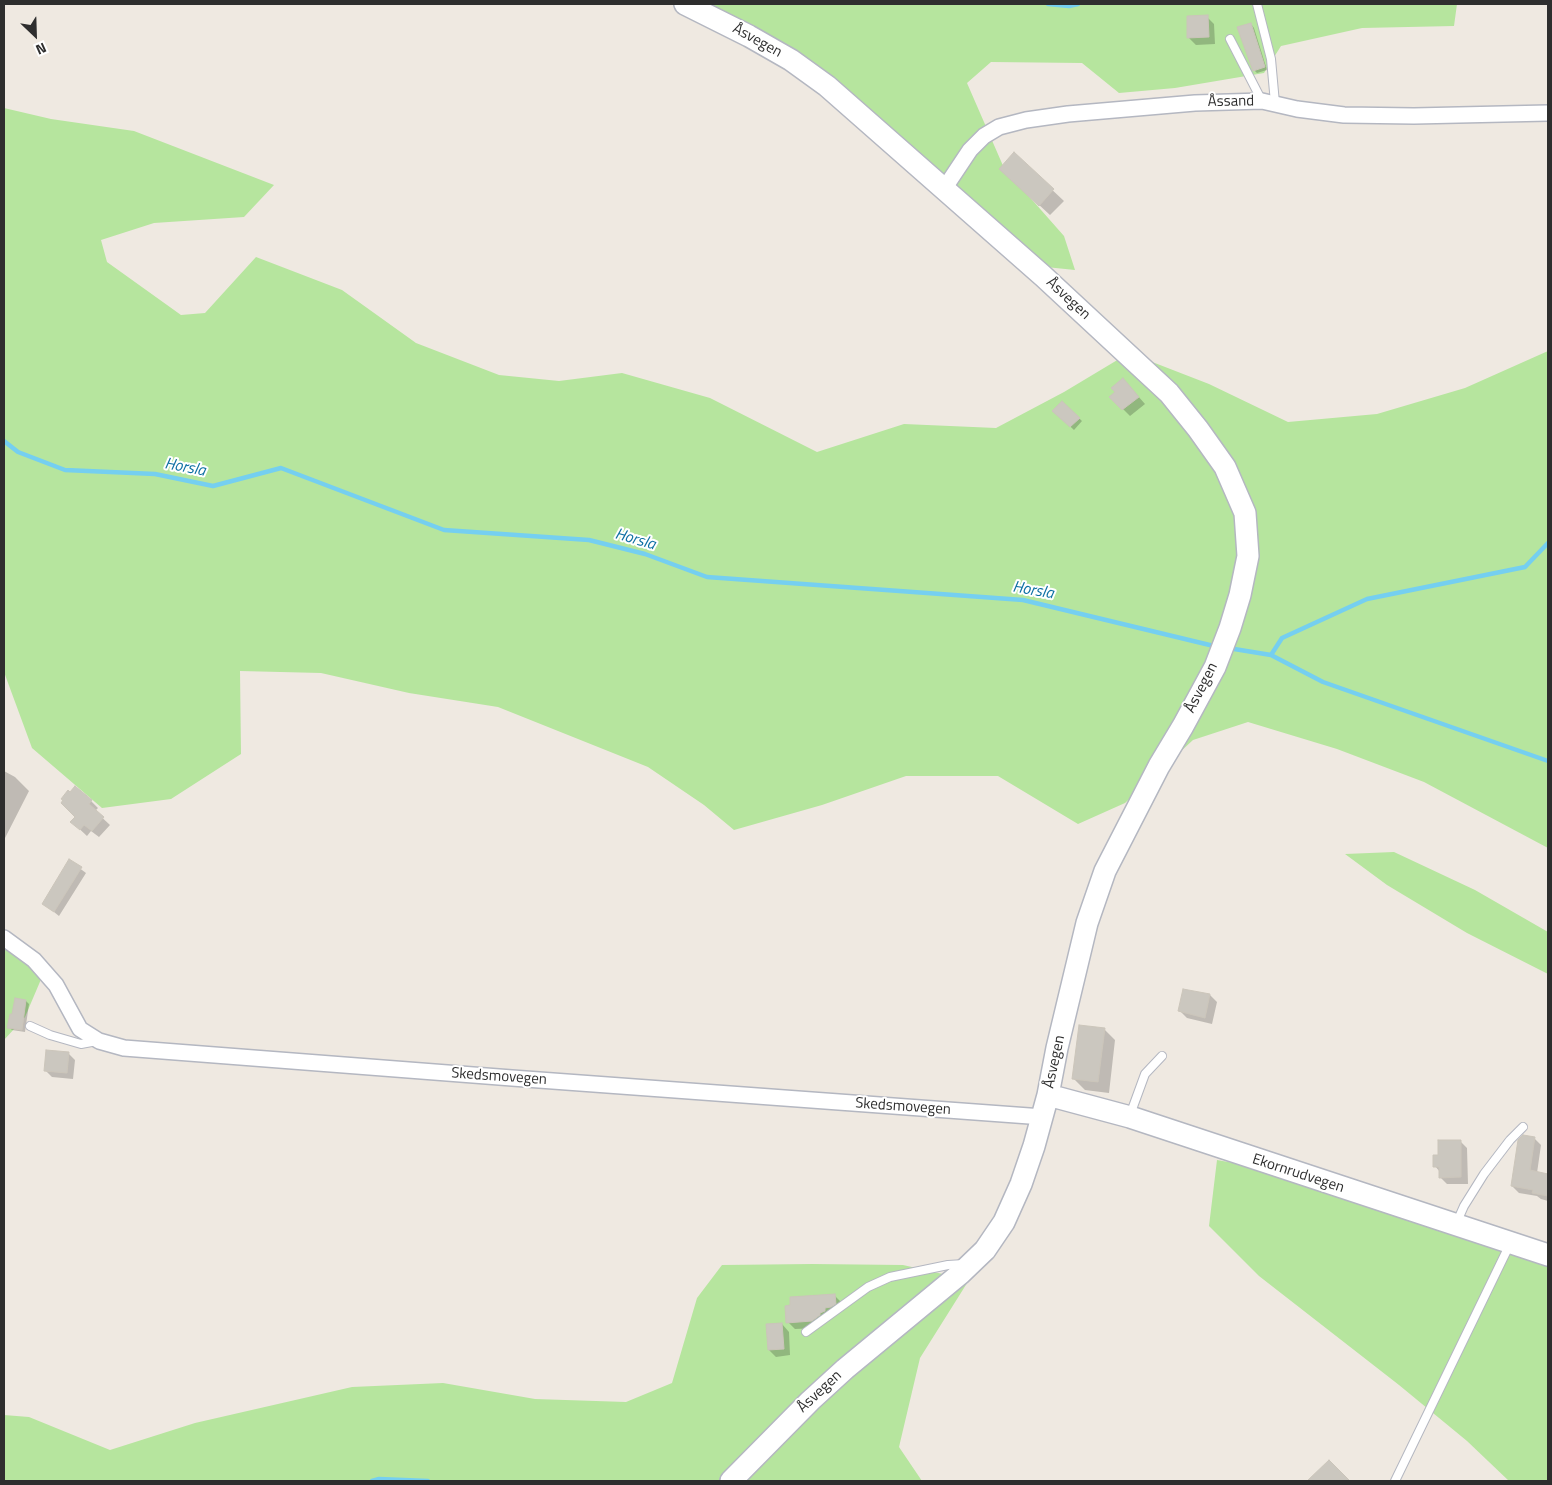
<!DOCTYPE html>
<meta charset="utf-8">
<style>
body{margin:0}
#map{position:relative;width:1552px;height:1485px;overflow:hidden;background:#efe9e1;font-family:"Titillium Web",sans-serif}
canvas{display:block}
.frame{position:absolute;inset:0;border:5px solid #2e2e2e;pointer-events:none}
.north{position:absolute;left:10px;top:10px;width:50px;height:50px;-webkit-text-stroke:4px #fff;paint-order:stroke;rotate:156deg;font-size:14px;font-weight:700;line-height:20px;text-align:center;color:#2e2e2e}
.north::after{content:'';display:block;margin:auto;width:18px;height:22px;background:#2e2e2e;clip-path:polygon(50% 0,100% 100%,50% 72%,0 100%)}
</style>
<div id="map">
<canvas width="1552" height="1485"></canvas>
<div class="frame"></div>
<div class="north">N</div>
</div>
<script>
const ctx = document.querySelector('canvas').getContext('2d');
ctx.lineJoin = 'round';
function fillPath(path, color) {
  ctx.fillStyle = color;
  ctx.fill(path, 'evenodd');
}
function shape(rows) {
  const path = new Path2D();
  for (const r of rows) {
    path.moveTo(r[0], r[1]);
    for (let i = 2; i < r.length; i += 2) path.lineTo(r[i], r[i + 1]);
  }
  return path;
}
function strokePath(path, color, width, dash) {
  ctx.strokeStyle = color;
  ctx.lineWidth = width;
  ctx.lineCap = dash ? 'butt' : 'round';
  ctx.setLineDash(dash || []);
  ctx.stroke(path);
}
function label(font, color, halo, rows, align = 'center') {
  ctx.font = font + ' "Titillium Web",sans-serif';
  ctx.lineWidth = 4;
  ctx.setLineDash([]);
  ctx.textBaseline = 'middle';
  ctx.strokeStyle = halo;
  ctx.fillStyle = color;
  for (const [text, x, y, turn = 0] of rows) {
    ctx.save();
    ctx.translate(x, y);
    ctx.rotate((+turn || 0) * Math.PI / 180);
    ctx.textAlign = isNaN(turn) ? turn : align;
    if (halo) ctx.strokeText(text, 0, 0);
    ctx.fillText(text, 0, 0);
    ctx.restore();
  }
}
const green = shape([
 [684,4,1457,4,1454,26,1362,28,1281,46,1264,73,1175,88,1119,93,1082,63,991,62,967,83,1004,168,1064,236,1075,270,1036,266,838,87],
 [4,108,51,119,134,131,274,185,244,217,154,223,101,240,107,262,181,315,205,313,256,257,342,290,416,343,499,375,559,381,622,373,710,398,817,452,904,424,996,428,1064,392,1129,353,1209,384,1288,422,1377,414,1465,388,1548,351,1548,848,1424,782,1337,749,1248,722,1193,740,1125,803,1078,824,998,776,906,776,822,805,734,830,704,805,648,767,498,707,409,693,321,673,240,671,241,754,171,799,102,808,32,748,4,672],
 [1394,852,1475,890,1548,932,1548,974,1467,933,1387,885,1345,854],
 [4,944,42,977,25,1017,4,1040],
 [1217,1160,1307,1176,1548,1251,1548,1481,1509,1481,1467,1441,1399,1385,1259,1276,1209,1226],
 [812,1264,903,1265,969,1280,920,1358,899,1447,922,1481,4,1481,4,1415,29,1417,110,1450,195,1423,352,1387,443,1383,535,1399,626,1402,672,1383,697,1298,722,1265]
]);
const shadow = shape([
 [1207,17,1214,24,1215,44,1196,45,1189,38],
 [1251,24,1254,28,1267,70,1257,73,1254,70],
 [1014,154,1064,201,1050,215,1011,179],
 [1130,387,1145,404,1130,416,1111,397],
 [1062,402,1082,421,1074,430,1054,411],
 [4,771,15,777,29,791,4,840],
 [91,801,98,808,95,811,110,825,99,837,91,831,87,836,72,822],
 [70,861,86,873,59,916,44,904],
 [1210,995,1217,1002,1212,1024,1187,1018,1180,1011],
 [26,1001,29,1004,25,1032,12,1030,9,1027,13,1016],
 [1104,1029,1115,1040,1109,1093,1085,1090,1074,1079],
 [68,1053,75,1060,73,1079,52,1077,45,1070],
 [1534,1138,1541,1145,1537,1173,1548,1176,1548,1201,1541,1199,1537,1196,1519,1193,1512,1186],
 [1460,1141,1467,1148,1468,1184,1447,1184,1440,1177,1440,1172,1435,1166,1440,1156],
 [835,1296,842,1303,842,1311,838,1314,831,1314,832,1318,826,1320,826,1322,819,1328,795,1329,788,1322],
 [782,1324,789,1332,790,1355,776,1357,769,1350]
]);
const stream = shape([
 [1048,4,1069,6,1078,4],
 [4,441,18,452,65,470,155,474,213,486,281,468,444,530,589,540,645,554,707,577,1023,600,1218,647],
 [1228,648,1271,655,1323,682,1548,761],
 [1271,655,1282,638,1367,599,1525,567,1548,543],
 [372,1481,379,1479,428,1481]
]);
const building = shape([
 [1208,15,1209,37,1187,38,1187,16,1208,15],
 [1251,23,1265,67,1253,71,1237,27,1251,23],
 [1014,152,1054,189,1039,206,999,169,1014,152],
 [1123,378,1139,397,1122,410,1109,397,1115,392,1111,388,1123,378],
 [1062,401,1080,418,1070,427,1052,411,1062,401],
 [75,786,92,800,89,804,104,817,92,831,84,825,80,830,70,822,75,817,61,803,63,800,61,799,68,790,70,792,75,786],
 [69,859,82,867,54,912,42,904,69,859],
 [1183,989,1210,994,1205,1018,1178,1011,1183,989],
 [15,998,26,1000,22,1030,7,1028,10,1014,12,1014,15,998],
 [1079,1025,1105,1028,1098,1082,1072,1079,1079,1025],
 [46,1050,69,1052,67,1073,44,1071,46,1050],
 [1523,1135,1535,1137,1530,1170,1548,1174,1548,1196,1532,1193,1533,1190,1511,1186,1518,1140,1523,1135],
 [1438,1140,1461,1140,1461,1177,1439,1178,1439,1167,1433,1167,1433,1155,1438,1155,1438,1140],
 [835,1294,836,1304,831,1307,825,1308,825,1311,820,1313,820,1315,812,1321,786,1323,785,1306,790,1305,790,1297,835,1294],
 [782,1323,784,1349,768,1350,766,1324,782,1323],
 [1329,1460,1350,1481,1307,1481,1329,1460]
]);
const lane = shape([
 [1257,4,1271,59,1275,103],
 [1230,39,1262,101],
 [30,1026,50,1035,81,1044,97,1041],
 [1130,1115,1145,1074,1162,1056],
 [1456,1224,1464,1206,1484,1174,1510,1140,1523,1127],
 [806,1332,868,1287,890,1277,948,1265,964,1264],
 [1395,1481,1510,1244]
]);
const street = shape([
 [944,189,970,150,984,136,999,127,1026,120,1068,114,1195,103,1262,101,1297,109,1344,115,1414,116,1548,113],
 [4,938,34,960,56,985,80,1029,99,1041,124,1048,512,1078,1043,1117]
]);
const secondary = shape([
 [685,4,749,36,791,60,827,86,1043,276,1169,393,1198,429,1225,467,1245,513,1248,556,1240,595,1230,628,1215,667,1183,726,1159,766,1105,871,1087,923,1057,1048,1048,1095,1034,1146,1021,1184,1004,1222,985,1250,960,1274,845,1369,810,1401,731,1481],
 [1048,1095,1130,1117,1548,1255]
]);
const streetNames = [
 ["Åsvegen",757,41,29],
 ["Åssand",1231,102,-1],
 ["Åsvegen",1068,299,43],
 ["Åsvegen",1202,688,-63],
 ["Åsvegen",1055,1062,-78],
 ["Skedsmovegen",499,1077,4],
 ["Skedsmovegen",903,1107,4],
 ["Ekornrudvegen",1298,1174,18],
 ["Åsvegen",820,1392,-43]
];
const waterNames = [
 ["Horsla",185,468,11],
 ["Horsla",635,540,16],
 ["Horsla",1033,591,10]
];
fillPath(green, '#b6e59e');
fillPath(shadow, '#0003');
strokePath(stream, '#75cff0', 4.5);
fillPath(building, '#cbc7bf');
strokePath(building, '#cbc5ba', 1);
strokePath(lane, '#b4b7c1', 10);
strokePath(street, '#b4b7c1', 18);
strokePath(secondary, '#b4b7c1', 24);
strokePath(lane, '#fff', 8);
strokePath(street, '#fff', 15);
strokePath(secondary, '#fff', 21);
label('15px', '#2e2e2e', '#fff', streetNames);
label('italic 16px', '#0d6fa3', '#fff', waterNames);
</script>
